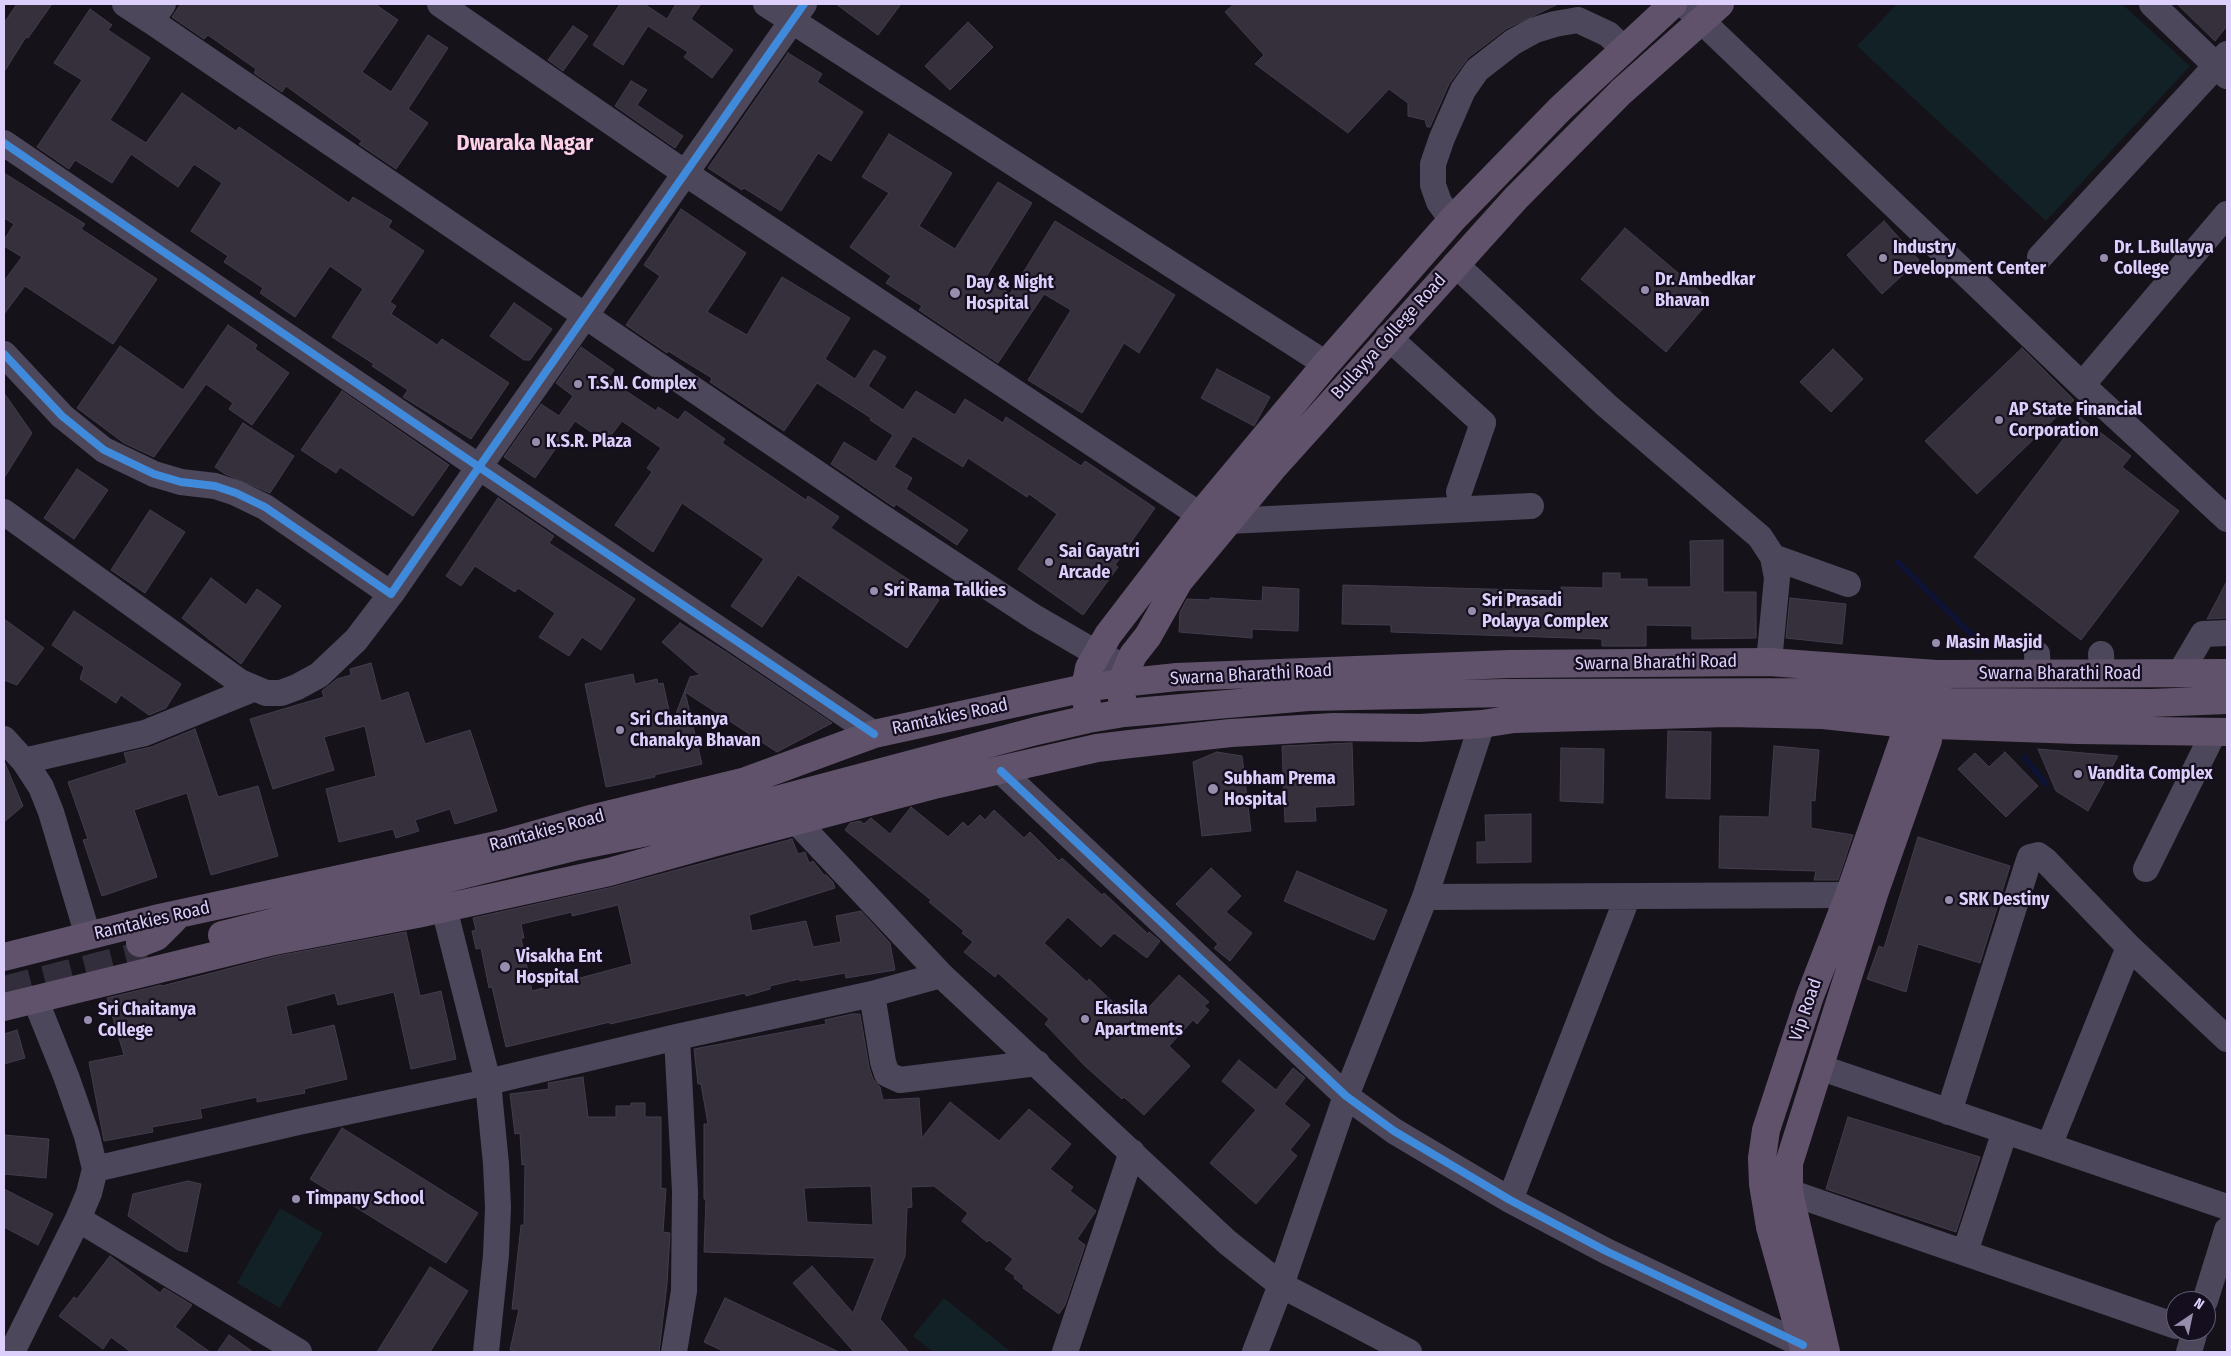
<!DOCTYPE html>
<style>
body{margin:0}
#map{position:relative;width:2231px;height:1356px;overflow:hidden;background:#15121a;font-family:"Fira Sans Condensed",sans-serif}
canvas{display:block}
.frame{position:absolute;inset:0;border:5px solid #ddcffb;pointer-events:none}
.north{position:absolute;left:2166px;top:1291px;width:50px;height:50px;box-sizing:border-box;background:#140e1e;border:1px solid #645b76;border-radius:50%;rotate:34deg;font-size:14px;font-weight:700;line-height:20px;text-align:center;color:#ddcffb}
.north::after{content:'';display:block;margin:auto;width:18px;height:22px;background:#978dac;clip-path:polygon(50% 0,100% 100%,50% 72%,0 100%)}
</style>
<div id="map">
<canvas width="2231" height="1356"></canvas>
<div class="frame"></div>
<div class="north">N</div>
</div>
<script>
const ctx = document.querySelector('canvas').getContext('2d');
ctx.lineJoin = 'round';
function fillPath(path, color) {
  ctx.fillStyle = color;
  ctx.fill(path, 'evenodd');
}
function shape(rows) {
  const path = new Path2D();
  for (const r of rows) {
    path.moveTo(r[0], r[1]);
    for (let i = 2; i < r.length; i += 2) path.lineTo(r[i], r[i + 1]);
  }
  return path;
}
function strokePath(path, color, width, dash) {
  ctx.strokeStyle = color;
  ctx.lineWidth = width;
  ctx.lineCap = dash ? 'butt' : 'round';
  ctx.setLineDash(dash || []);
  ctx.stroke(path);
}
function label(font, color, halo, rows, align = 'center') {
  ctx.font = font + ' "Fira Sans Condensed",sans-serif';
  ctx.lineWidth = 4.5;
  ctx.setLineDash([]);
  ctx.textBaseline = 'middle';
  ctx.strokeStyle = halo;
  ctx.fillStyle = color;
  for (const [text, x, y, turn = 0] of rows) {
    ctx.save();
    ctx.translate(x, y);
    ctx.rotate((+turn || 0) * Math.PI / 180);
    ctx.textAlign = isNaN(turn) ? turn : align;
    if (halo) ctx.strokeText(text, 0, 0);
    ctx.fillText(text, 0, 0);
    ctx.restore();
  }
}
const green = shape([
 [1897,4,2122,4,2190,66,2046,221,1857,46],
 [280,1208,323,1233,280,1308,237,1283],
 [944,1298,1011,1352,933,1352,913,1336]
]);
const stream = shape([
 [1898,562,1971,634,1978,650],
 [2024,757,2046,784]
]);
const building = shape([
 [17,4,52,4,28,38,26,37,4,72,4,23,17,4],
 [181,4,375,4,398,20,362,72,391,92,428,35,448,48,408,109,428,123,396,169,359,144,362,141,286,86,282,92,254,73,256,69,208,35,204,39,172,17,181,4],
 [620,4,644,4,667,19,676,4,701,4,691,19,733,50,712,78,684,57,688,52,648,26,623,65,593,45,620,4],
 [836,4,901,4,878,35,836,4],
 [1234,4,1558,4,1506,29,1468,58,1449,84,1430,127,1427,127,1425,120,1408,116,1408,103,1389,89,1348,133,1255,64,1264,55,1225,12,1234,4],
 [2177,4,2227,4,2227,26,2215,41,2177,4],
 [90,9,112,25,108,30,150,58,110,120,146,143,182,93,236,131,239,127,349,203,353,197,392,221,388,227,424,251,390,302,396,306,391,314,437,345,442,339,509,383,471,439,403,397,408,390,372,366,374,364,332,337,363,289,330,266,295,317,260,293,263,288,224,262,228,256,191,231,222,183,194,164,178,187,131,154,112,183,75,160,69,169,37,147,82,80,54,63,90,9],
 [968,22,993,47,950,90,925,66,968,22],
 [573,26,588,36,563,71,548,60,573,26],
 [788,53,822,74,817,82,863,112,831,161,818,153,781,211,744,188,742,190,708,168,788,53],
 [631,81,647,90,637,105,683,136,675,148,615,106,631,81],
 [889,134,952,173,919,226,955,249,998,182,1032,203,986,277,1010,294,1055,221,1175,295,1139,353,1124,343,1082,413,1028,380,1071,310,1044,294,998,363,919,310,922,306,886,283,891,276,850,247,889,193,862,177,889,134],
 [4,173,85,224,81,229,157,279,113,344,25,286,4,314,4,281,22,257,4,246,4,240,14,224,4,218,4,173],
 [681,209,746,253,707,312,747,335,782,277,850,318,825,359,855,379,874,350,886,357,868,386,903,410,916,391,955,415,965,399,1003,423,1006,417,1081,466,1085,461,1155,508,1115,565,1118,567,1083,615,1018,569,1057,514,1029,494,1027,497,968,458,963,467,913,436,894,467,912,478,906,489,968,530,957,545,896,504,894,507,831,464,844,442,876,462,893,435,870,420,871,418,817,383,784,431,710,382,712,378,668,351,667,353,626,325,660,276,644,265,681,209],
 [1884,221,1919,260,1882,294,1847,255,1884,221],
 [1625,228,1710,300,1666,352,1581,279,1625,228],
 [514,303,552,329,530,360,524,360,490,336,514,303],
 [228,325,257,345,255,349,289,373,252,425,229,409,233,403,206,384,154,457,124,443,77,408,120,346,183,390,228,325],
 [581,347,614,370,608,379,656,411,658,407,678,420,685,411,725,439,722,443,806,500,808,496,839,517,831,528,939,600,907,648,798,575,762,627,731,606,764,559,682,503,653,552,615,525,652,472,647,468,661,448,622,421,606,442,575,421,535,478,504,457,541,404,559,416,573,396,556,383,581,347],
 [2022,348,2074,400,1977,494,1925,441,2022,348],
 [1833,349,1863,379,1831,412,1800,382,1833,349],
 [1217,369,1270,397,1254,426,1201,398,1217,369],
 [342,391,449,465,413,516,340,467,336,473,301,450,342,391],
 [4,393,32,433,4,478,4,393],
 [2080,417,2131,456,2122,467,2179,511,2081,640,1974,557,2080,417],
 [243,423,294,456,270,493,225,474,215,467,243,423],
 [77,469,108,490,74,539,44,518,77,469],
 [498,498,554,536,549,543,635,599,601,650,582,637,569,656,539,637,555,613,518,588,515,592,475,566,461,586,446,576,498,498],
 [150,510,185,532,145,593,111,570,150,510],
 [1723,540,1723,592,1756,592,1756,638,1692,639,1692,626,1646,625,1646,646,1602,646,1602,639,1391,632,1391,625,1342,624,1343,585,1561,591,1561,587,1603,588,1603,573,1620,573,1620,579,1647,579,1647,587,1691,587,1690,541,1723,540],
 [211,578,246,605,257,589,281,606,241,664,182,618,211,578],
 [2227,581,2227,618,2207,619,2227,581],
 [1263,587,1299,589,1298,631,1252,629,1252,638,1179,632,1180,612,1187,599,1210,600,1210,598,1262,601,1263,587],
 [1790,598,1846,604,1842,644,1786,638,1790,598],
 [74,611,181,684,166,708,149,715,121,695,116,703,80,679,84,667,52,645,74,611],
 [4,619,44,648,17,685,4,680,4,619],
 [680,623,726,652,832,723,777,752,685,692,702,764,654,775,655,777,606,787,585,684,633,674,635,684,657,679,658,684,663,683,672,724,690,677,700,675,662,642,680,623],
 [371,663,381,701,408,692,425,744,470,730,497,811,455,824,450,809,415,820,419,831,396,838,393,829,339,842,326,789,376,776,365,726,324,737,334,770,273,789,250,719,324,697,322,691,337,679,351,675,350,669,371,663],
 [195,729,218,797,258,786,278,856,211,875,187,793,134,810,157,877,102,896,83,840,88,839,68,782,127,763,124,753,151,747,195,729],
 [1668,731,1711,732,1710,799,1666,798,1668,731],
 [1352,743,1354,805,1315,807,1316,821,1285,822,1282,746,1352,743],
 [1774,746,1819,750,1815,801,1811,800,1811,828,1853,835,1838,880,1814,880,1816,871,1719,868,1720,816,1769,817,1774,746],
 [1561,748,1604,749,1603,803,1560,801,1561,748],
 [2038,749,2118,756,2088,811,2056,791,2038,749],
 [1217,752,1242,756,1251,831,1202,836,1193,762,1217,752],
 [2005,752,2038,786,2006,817,1958,769,1975,753,1989,767,2005,752],
 [4,761,23,806,4,822,4,761],
 [911,807,948,837,963,822,968,827,980,815,985,820,994,810,1024,838,1030,832,1059,861,1062,858,1102,895,1104,893,1148,934,1149,932,1160,941,1147,958,1114,933,1101,947,1068,917,1044,943,1087,982,1089,979,1128,1017,1133,1011,1140,1017,1179,975,1209,1002,1204,1006,1209,1010,1197,1024,1193,1020,1169,1046,1190,1066,1144,1115,1124,1097,1122,1099,1085,1066,1045,1024,1049,1019,998,973,995,977,964,952,973,942,962,933,964,931,929,902,931,900,845,830,850,823,860,821,864,824,871,818,890,834,911,807],
 [1531,814,1531,862,1477,863,1477,842,1486,842,1485,815,1531,814],
 [1918,837,2010,866,1980,963,1918,944,1906,992,1867,979,1879,946,1884,948,1918,837],
 [792,839,798,854,805,852,809,863,813,861,824,875,826,875,833,882,835,888,749,915,752,931,806,921,813,947,841,942,836,916,861,911,890,943,895,970,846,978,845,973,800,981,799,979,770,986,770,989,746,996,745,993,610,1024,610,1022,506,1047,492,987,489,988,481,948,476,949,472,931,476,930,473,918,613,887,792,839],
 [618,905,632,964,532,991,521,938,524,938,521,924,572,912,572,916,618,905],
 [1211,868,1241,896,1226,912,1252,933,1230,961,1214,948,1218,944,1176,904,1211,868],
 [1297,871,1387,910,1374,940,1284,901,1297,871],
 [406,932,420,996,441,991,456,1059,411,1069,394,992,338,1005,335,993,286,1006,292,1035,334,1025,347,1079,304,1089,305,1093,257,1102,257,1097,200,1109,202,1118,152,1127,153,1132,104,1141,89,1062,124,1055,107,998,161,985,162,986,277,956,406,932],
 [852,1014,860,1014,869,1067,873,1079,880,1087,883,1100,919,1098,922,1138,950,1102,999,1141,1029,1109,1071,1144,1050,1169,1073,1187,1070,1191,1096,1211,1077,1239,1085,1245,1065,1305,1059,1314,1023,1288,1024,1286,1014,1278,1015,1276,1005,1269,1013,1259,989,1240,987,1242,962,1221,968,1213,934,1186,911,1187,912,1207,907,1208,905,1256,880,1319,909,1352,854,1352,793,1283,812,1266,853,1313,875,1258,704,1252,706,1199,704,1199,704,1124,708,1124,701,1084,698,1084,694,1049,826,1024,825,1020,852,1014],
 [871,1186,873,1225,807,1222,804,1188,871,1186],
 [17,1030,25,1058,4,1064,4,1034,17,1030],
 [1239,1060,1276,1090,1293,1068,1303,1076,1305,1078,1284,1104,1310,1125,1290,1150,1297,1156,1256,1204,1210,1163,1256,1110,1222,1081,1239,1060],
 [583,1077,588,1117,616,1117,616,1106,631,1106,631,1103,645,1103,645,1117,661,1117,661,1188,666,1189,663,1232,670,1233,667,1284,659,1352,520,1352,510,1350,519,1309,512,1309,521,1225,524,1225,525,1164,522,1165,520,1133,515,1134,510,1094,549,1089,548,1083,583,1077],
 [1848,1117,1980,1157,1956,1232,1826,1189,1848,1117],
 [342,1128,478,1213,446,1263,310,1179,342,1128],
 [4,1135,49,1139,46,1178,4,1174,4,1135],
 [188,1181,201,1184,187,1252,178,1250,128,1216,133,1194,188,1181],
 [4,1189,53,1214,38,1245,4,1227,4,1189],
 [110,1256,160,1293,164,1288,192,1305,175,1327,210,1352,131,1352,111,1337,103,1349,59,1316,74,1297,77,1299,110,1256],
 [430,1267,468,1291,430,1352,377,1352,430,1267],
 [725,1298,839,1352,725,1352,704,1342,725,1298],
 [229,1335,253,1352,217,1352,229,1335]
]);
const majorTunnel = shape([
 [4,990,147,954]
]);
const minor = shape([
 [125,4,151,21],
 [163,4,151,21,877,514,1034,617,1096,653,1127,668],
 [440,4,685,173,1200,515],
 [766,4,1326,364],
 [804,4,479,467,874,734],
 [1684,4,2082,385,2227,519],
 [2152,4,2227,76],
 [4,143,479,467,391,594,265,507,236,493,215,486,181,482,154,474,104,450,62,416,4,354],
 [1452,220,1439,202,1433,185,1433,164,1442,138,1463,90,1477,70,1513,42,1535,30,1555,24,1578,20,1608,34,1624,49],
 [2040,257,2227,54],
 [1455,264,1606,405,1760,537,1773,557,1777,578,1769,662],
 [1388,337,1483,423,1459,492],
 [2082,385,2227,214],
 [4,512,240,682,266,693,281,693,297,687,319,675,356,640,391,594],
 [1229,521,1531,506],
 [1773,557,1848,584],
 [2037,654,2038,674],
 [2101,654,2102,673],
 [2180,673,2203,634,2227,633],
 [4,739,24,761,41,787,51,812,88,936],
 [24,761,145,733,253,689],
 [1001,771,1346,1096,1394,1131,1510,1200,1606,1251,1803,1345],
 [797,822,941,975,1227,1242,1281,1285,1409,1352],
 [2146,869,2214,732],
 [1425,897,1849,895],
 [444,908,488,1082,496,1164,498,1207,496,1255,486,1352],
 [872,994,883,1062,887,1074,900,1080,1037,1063],
 [1819,1067,2227,1207],
 [1949,1112,2027,866,2030,857,2038,855,2045,860,2129,947,2227,1039],
 [2049,1146,2129,947],
 [95,1169,298,1122,488,1082,677,1037,872,994,941,975],
 [1789,1192,2176,1326],
 [1510,1200,1628,896],
 [78,1219,299,1352],
 [1965,1252,2005,1131],
 [2205,1301,2227,1230],
 [12,1352,78,1219,89,1193,95,1169,87,1136,66,1076,35,999],
 [674,1352,684,1291,685,1191,677,1037],
 [1065,1352,1132,1152],
 [1255,1352,1281,1285,1346,1096,1425,897,1482,724],
 [2189,1352,2195,1331]
]);
const major = shape([
 [1122,699,1121,683,1133,655,1148,636,1179,581,1272,469,1516,198,1621,92,1720,4],
 [1087,705,1085,688,1089,668,1108,635,1200,515,1326,364,1452,220,1560,109,1673,4],
 [222,935,578,846,682,825,1036,731,1088,719,1124,713,1308,697,1506,693,1840,692,1950,702,2151,703,2227,700],
 [140,943,156,937,174,919],
 [4,957,155,919,506,843,594,818,746,781,874,734,1085,688,1121,683,1177,677,1509,664,1769,662,1936,674,2227,673],
 [4,1007,274,941,417,914,609,872,720,841,938,784,1097,748,1130,744,1231,733,1334,727,1420,728,1482,724,1514,719,1728,713,1823,715,1908,724,2077,730,2227,732],
 [1805,1352,1770,1227,1763,1184,1762,1158,1766,1130,1810,996,1849,895,1905,735,1910,706],
 [1826,1352,1789,1192,1789,1163,1875,891,1928,740,1931,708]
]);
const cycleway = shape([
 [804,4,479,467,874,734],
 [4,143,479,467,391,594,265,507,236,493,215,486,181,482,154,474,104,450,62,416,4,354],
 [1001,771,1346,1096,1394,1131,1510,1200,1606,1251,1803,1345]
]);
const markers = [
 [1883,258,5,"#978dac"],
 [2104,258,5,"#978dac"],
 [1645,290,5,"#978dac"],
 [955,293,6,"#978dac"],
 [578,384,5,"#978dac"],
 [1999,420,5,"#978dac"],
 [536,442,5,"#978dac"],
 [1049,562,5,"#978dac"],
 [874,591,5,"#978dac"],
 [1472,611,5,"#978dac"],
 [1936,643,5,"#978dac"],
 [620,730,5,"#978dac"],
 [2078,774,5,"#978dac"],
 [1213,789,6,"#978dac"],
 [1949,900,5,"#978dac"],
 [505,967,6,"#978dac"],
 [1085,1019,5,"#978dac"],
 [88,1020,5,"#978dac"],
 [296,1199,5,"#978dac"]
];
const poiNames = [
 ["Industry",1893,248],
 ["Development Center",1893,269],
 ["Dr. L.Bullayya",2114,248],
 ["College",2114,269],
 ["Dr. Ambedkar",1655,280],
 ["Bhavan",1655,301],
 ["Day & Night",966,283],
 ["Hospital",966,304],
 ["T.S.N. Complex",588,384],
 ["AP State Financial",2009,410],
 ["Corporation",2009,431],
 ["K.S.R. Plaza",546,442],
 ["Sai Gayatri",1059,552],
 ["Arcade",1059,573],
 ["Sri Rama Talkies",884,591],
 ["Sri Prasadi",1482,601],
 ["Polayya Complex",1482,622],
 ["Masin Masjid",1946,643],
 ["Sri Chaitanya",630,720],
 ["Chanakya Bhavan",630,741],
 ["Vandita Complex",2088,774],
 ["Subham Prema",1224,779],
 ["Hospital",1224,800],
 ["SRK Destiny",1959,900],
 ["Visakha Ent",516,957],
 ["Hospital",516,978],
 ["Ekasila",1095,1009],
 ["Apartments",1095,1030],
 ["Sri Chaitanya",98,1010],
 ["College",98,1031],
 ["Timpany School",306,1199]
];
const streetNames = [
 ["Bullayya College Road",1389,337,-48],
 ["Swarna Bharathi Road",1656,663,-1],
 ["Swarna Bharathi Road",2060,674],
 ["Swarna Bharathi Road",1251,675,-3],
 ["Ramtakies Road",950,717,-12],
 ["Ramtakies Road",547,831,-15],
 ["Ramtakies Road",152,921,-13],
 ["Vip Road",1806,1010,-71]
];
const districtNames = [
 ["Dwaraka Nagar",525,144]
];
fillPath(green, '#122125');
strokePath(stream, '#0e1335', 5.5);
fillPath(building, '#35303c');
strokePath(building, '#433c4d', 1);
strokePath(majorTunnel, '#332e3c', 28, [28, 14]);
strokePath(minor, '#4c475b', 26);
strokePath(major, '#61526b', 28);
strokePath(cycleway, '#408adc', 8);
for (const [x, y, r, color] of markers) {
  const dot = new Path2D();
  dot.arc(x, y, r, 0, 2 * Math.PI);
  ctx.fillStyle = color;
  ctx.fill(dot);
  strokePath(dot, '#140e1e', 2);
}
label('bold 18px', '#ddcffb', '#140e1e', poiNames, 'left');
label('18px', '#ddcffb', '#140e1e', streetNames);
label('bold 22px', '#fbd1e3', '#140e1e', districtNames);
</script>
